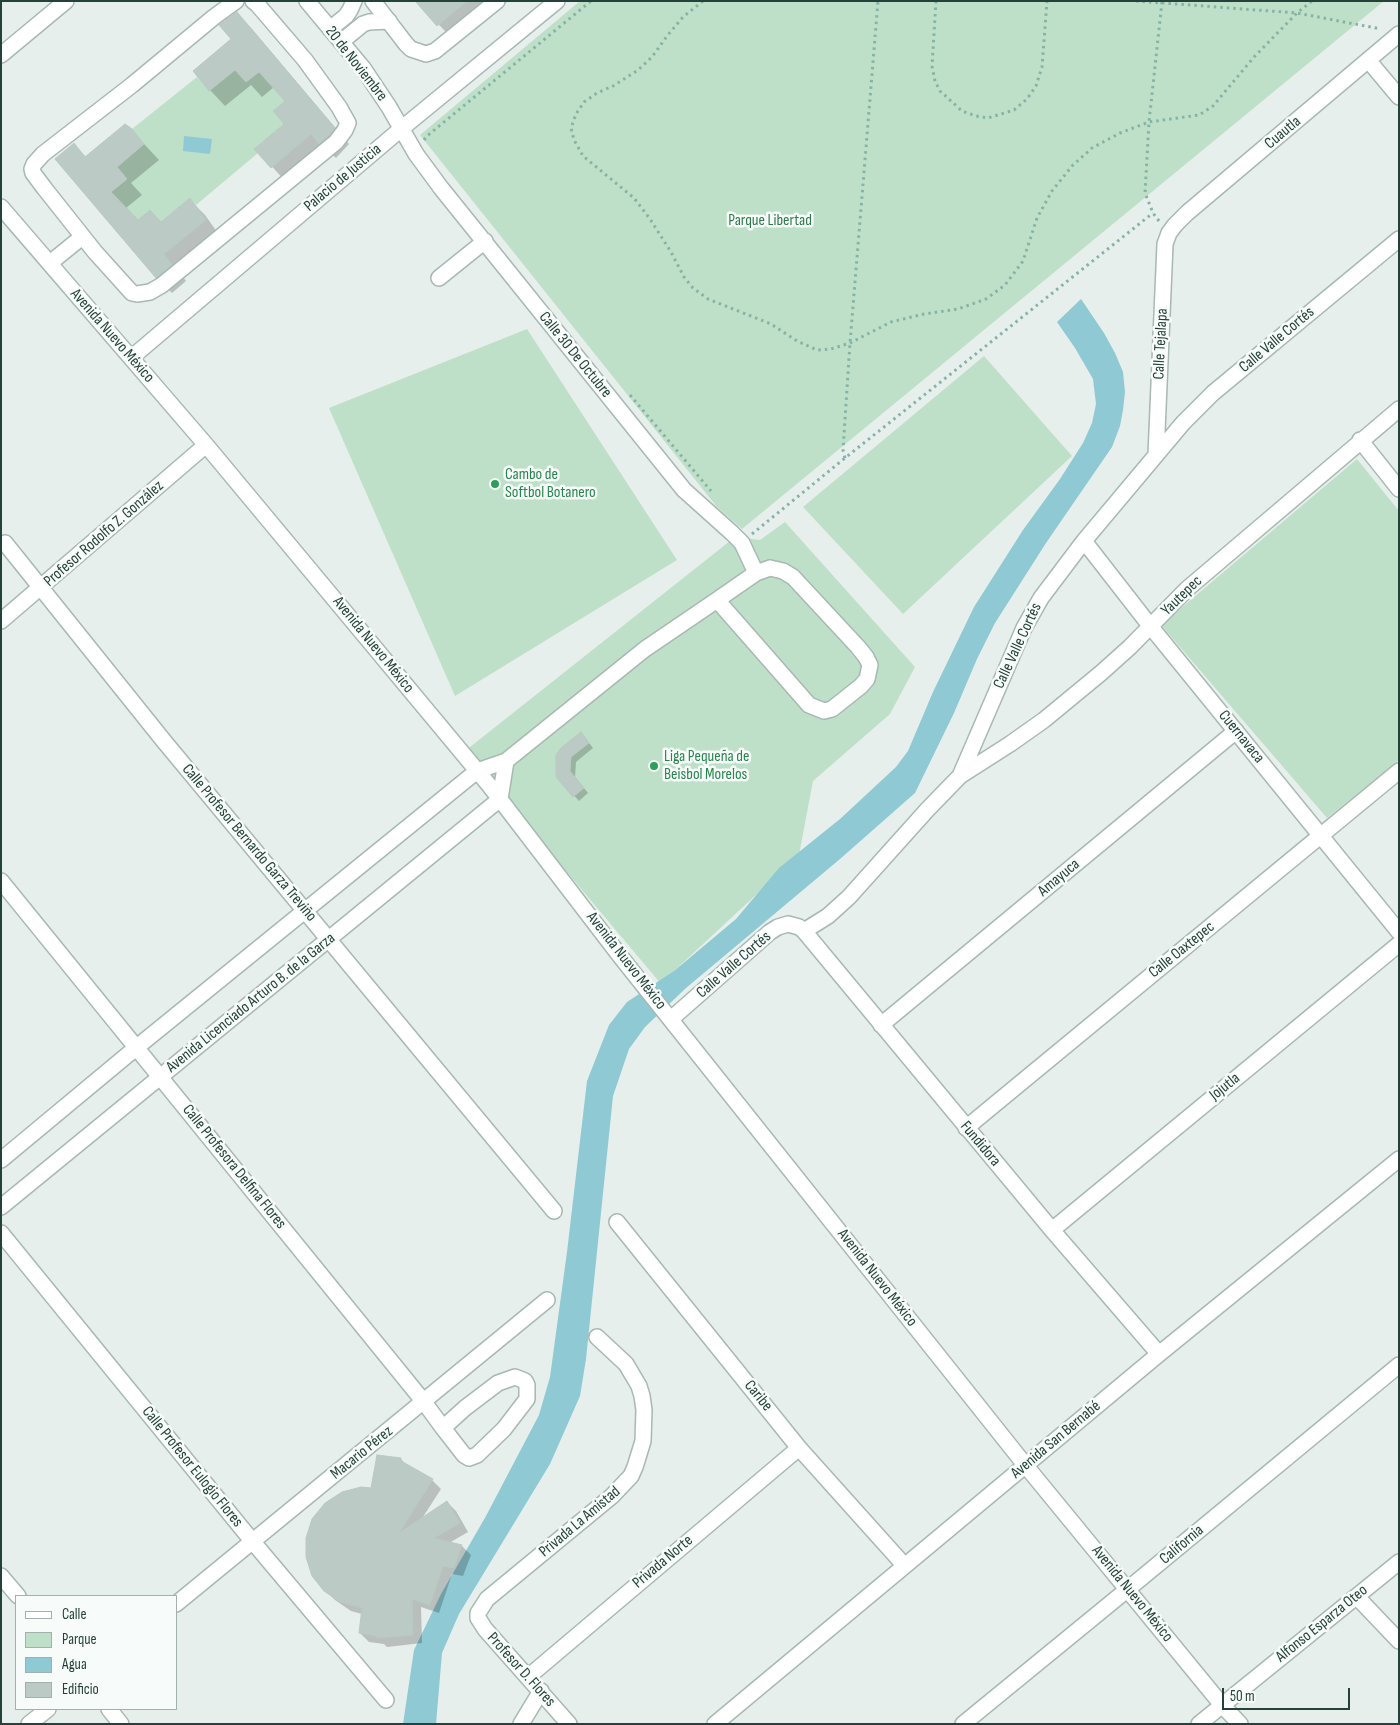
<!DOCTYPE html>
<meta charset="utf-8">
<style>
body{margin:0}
#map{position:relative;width:1400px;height:1725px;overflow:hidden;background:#e6efeb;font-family:"Sofia Sans Condensed",sans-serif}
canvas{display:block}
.frame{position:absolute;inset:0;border:2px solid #24423a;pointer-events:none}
.legend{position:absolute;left:15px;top:1595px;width:162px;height:115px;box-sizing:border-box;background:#f7fbf9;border:1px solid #a3b1ad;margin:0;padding:6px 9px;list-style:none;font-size:15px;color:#24423a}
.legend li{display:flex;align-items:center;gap:10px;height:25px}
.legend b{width:25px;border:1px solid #a3b1ad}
.scale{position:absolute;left:1222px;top:1688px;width:128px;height:22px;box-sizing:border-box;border:2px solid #24423a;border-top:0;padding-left:6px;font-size:15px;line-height:18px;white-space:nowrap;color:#24423a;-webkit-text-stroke:4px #f7fbf9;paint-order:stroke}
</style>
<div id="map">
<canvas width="1400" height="1725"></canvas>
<div class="frame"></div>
<ul class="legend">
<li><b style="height:6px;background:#fff"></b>Calle</li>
<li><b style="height:14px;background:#bfe0c8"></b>Parque</li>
<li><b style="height:14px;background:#8ec9d4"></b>Agua</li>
<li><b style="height:14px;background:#bbcac4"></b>Edificio</li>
</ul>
<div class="scale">50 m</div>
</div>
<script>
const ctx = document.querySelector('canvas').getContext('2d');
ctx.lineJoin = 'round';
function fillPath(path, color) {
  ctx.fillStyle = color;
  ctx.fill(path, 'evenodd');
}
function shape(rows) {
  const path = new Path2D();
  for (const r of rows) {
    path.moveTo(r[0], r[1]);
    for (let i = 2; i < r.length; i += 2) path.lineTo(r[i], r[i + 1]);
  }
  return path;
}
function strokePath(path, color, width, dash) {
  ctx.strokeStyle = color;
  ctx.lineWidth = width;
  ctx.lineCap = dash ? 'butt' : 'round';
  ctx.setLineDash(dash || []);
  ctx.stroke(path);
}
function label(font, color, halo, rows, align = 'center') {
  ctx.font = font + ' "Sofia Sans Condensed",sans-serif';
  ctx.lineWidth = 5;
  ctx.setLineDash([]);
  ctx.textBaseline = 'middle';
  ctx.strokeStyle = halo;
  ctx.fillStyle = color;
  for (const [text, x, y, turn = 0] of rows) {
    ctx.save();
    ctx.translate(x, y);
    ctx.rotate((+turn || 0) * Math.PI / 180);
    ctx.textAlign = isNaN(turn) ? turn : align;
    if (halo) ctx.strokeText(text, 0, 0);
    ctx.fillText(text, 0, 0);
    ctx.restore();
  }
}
const green = shape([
 [580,1,1384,1,742,529,717,507,420,135],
 [235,70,246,82,260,71,285,101,273,111,284,124,255,148,258,153,196,205,190,198,161,222,150,210,136,222,111,192,127,179,117,167,144,144,132,129,197,77,209,91],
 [527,329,677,560,455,696,329,408],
 [984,356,1072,456,903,614,803,507],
 [1357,459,1399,511,1399,760,1327,818,1161,625],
 [785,522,915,667,890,714,813,781,799,855,674,971,662,985,465,751,735,537,760,540]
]);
const water = shape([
 [184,136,212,139,210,154,183,151],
 [1081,299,1104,333,1115,353,1123,372,1125,392,1123,410,1120,426,1112,447,1046,543,995,623,977,659,954,713,915,793,840,859,686,988,645,1027,629,1049,613,1096,586,1359,580,1396,550,1464,459,1614,442,1653,436,1724,403,1724,414,1650,441,1594,486,1516,539,1415,550,1377,567,1252,587,1081,609,1025,627,1002,674,971,736,919,779,868,840,819,896,767,908,751,933,692,974,607,1023,530,1060,479,1083,443,1092,423,1096,404,1093,379,1075,348,1057,322]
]);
const shadow = shape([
 [417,1,508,1,457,44],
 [237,13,252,29,349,144,336,158,327,150,287,183,256,149,286,124,286,101,274,87,262,97,251,85,225,106,210,90,195,71,233,40],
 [131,130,159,160,131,183,142,195,126,208,138,221,162,223,190,200,205,215,220,236,178,270,186,281,172,293,156,277,74,145,86,157],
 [586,739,593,748,576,762,575,777,588,793,579,801,557,777,558,756],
 [401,1459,407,1466,432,1480,441,1489,421,1520,447,1502,456,1511,468,1532,449,1543,462,1546,471,1555,463,1576,452,1574,439,1613,421,1607,422,1643,387,1647,384,1644,369,1642,360,1633,362,1614,351,1611,335,1600,325,1590,372,1490]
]);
const building = shape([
 [415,1,467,1,437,26,415,1],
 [237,12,335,128,329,135,319,144,311,134,271,168,254,149,284,124,273,111,285,101,259,72,246,82,235,70,209,91,193,71,231,39,219,25,237,12],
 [125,124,132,129,144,144,117,167,127,179,111,192,138,220,150,210,161,222,190,198,206,220,164,254,172,265,156,278,55,159,74,143,85,157,125,124],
 [581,732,589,743,571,757,570,771,584,788,573,797,556,777,556,755,561,748,581,732],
 [377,1455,401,1458,401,1461,433,1479,399,1533,447,1501,460,1523,434,1538,462,1545,454,1568,443,1566,430,1605,412,1599,413,1635,377,1638,377,1636,359,1633,362,1608,340,1602,324,1591,312,1576,306,1557,306,1538,312,1519,325,1503,342,1492,361,1487,371,1488,377,1455]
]);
const path = shape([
 [703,1,683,17,667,36,652,57,638,70,613,86,597,93,584,102,576,114,571,128,574,140,583,156,634,198,650,219,671,252,684,277,693,288,708,299,771,324,797,341,817,350,831,349,850,343,891,322,924,314,958,309,986,299,1005,285,1023,261,1037,218,1052,191,1072,166,1092,148,1120,133,1149,122,1199,115,1213,106,1254,57,1297,13,1312,1],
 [936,1,932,66,935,81,940,91,962,111,976,116,988,118,1014,110,1027,99,1036,86,1042,67,1047,1],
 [1136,1,1297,13,1381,29],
 [424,140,427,136,591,1],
 [1159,221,1153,213,1145,193,1149,122,1162,2],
 [630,395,711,491],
 [845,458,843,450,850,343,878,1],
 [752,534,845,458,1153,213]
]);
const minor = shape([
 [236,1,214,17,132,85,43,154,34,164,32,169,33,173,45,189,95,252,132,293,137,294,150,292,162,285,336,142,345,130,348,123,339,107,305,60,257,4,253,1],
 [307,1,363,68,389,107,416,154,441,188,684,490,732,533,742,543,756,573],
 [373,1,406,44,411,49,426,54,435,51,497,1],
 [330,29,346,16,350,10,354,1],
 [341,42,363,24,369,22,389,21],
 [1,55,66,1],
 [1368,60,1399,97],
 [1,207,206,445,489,785,620,956,1026,1466,1222,1705,1240,1724],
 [50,263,82,237],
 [439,278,485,241],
 [131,358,401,129,557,1],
 [1360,440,1399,489],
 [1156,455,1165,244,1169,233,1175,225,1187,213,1399,34],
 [1084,541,1151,627,1399,932],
 [5,543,163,740,554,1211],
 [770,568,783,571,793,577,858,647,866,657,870,665,867,679,861,686,832,709,824,711,809,705,717,600,756,573,770,568],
 [1,621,206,445],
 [960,776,1010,744,1044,720,1101,673,1130,647,1187,589,1399,409],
 [1,881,424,1402,443,1428,464,1455,469,1458,477,1455,504,1429,527,1399,527,1385,525,1381,515,1377,498,1383,465,1408,443,1428],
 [804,931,828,916,849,897,927,810,960,776,1024,628,1041,598,1084,541,1183,423,1213,393,1399,239],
 [671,1019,770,932,778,927,788,924,799,927,804,931,1052,1230,1159,1354],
 [881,1025,1236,731],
 [966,1128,1399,771],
 [1,1160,137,1047,477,771,506,761,645,649,717,600],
 [1,1207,500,799,506,761],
 [617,1222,799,1448,904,1565],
 [1052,1230,1399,944],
 [1,1233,253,1542,386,1700],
 [1,1576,18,1596],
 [1357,1597,1399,1641],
 [176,1604,547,1300],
 [528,1677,799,1448],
 [109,1709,121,1724],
 [29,1724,48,1709],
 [521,1724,541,1691],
 [569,1724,485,1629,478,1618,478,1613,487,1599,612,1496,631,1476,635,1467,643,1441,644,1410,642,1396,639,1386,626,1364,597,1337],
 [715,1724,1159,1354,1399,1159],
 [963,1724,1128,1589,1399,1365],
 [1199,1724,1399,1562]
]);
const markers = [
 [495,484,5,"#2e9e5b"],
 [654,766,5,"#2e9e5b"]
];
const streetNames = [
 ["20 de Noviembre",356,64,52],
 ["Cuautla",1283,133,-40],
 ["Palacio de Justicia",343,178,-40],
 ["Avenida Nuevo México",112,336,49],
 ["Calle Valle Cortés",1277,340,-40],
 ["Calle Tejalapa",1161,344,-87],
 ["Calle 30 De Octubre",575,355,51],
 ["Profesor Rodolfo Z. González",104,534,-41],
 ["Yautepec",1182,596,-44],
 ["Avenida Nuevo México",373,645,51],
 ["Calle Valle Cortés",1018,646,-65],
 ["Cuernavaca",1241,737,51],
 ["Calle Profesor Bernardo Garza Treviño",249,843,50],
 ["Amayuca",1059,878,-40],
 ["Calle Oaxtepec",1182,950,-39],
 ["Avenida Nuevo México",626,961,52],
 ["Calle Valle Cortés",734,965,-41],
 ["Avenida Licenciado Arturo B. de la Garza",251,1003,-39],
 ["Jojutla",1225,1087,-39],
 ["Fundidora",980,1144,50],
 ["Calle Profesora Delfina Flores",234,1167,51],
 ["Avenida Nuevo México",877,1278,52],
 ["Caribe",758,1396,51],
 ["Avenida San Bernabé",1056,1440,-40],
 ["Macario Pérez",362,1453,-39],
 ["Calle Profesor Eulogio Flores",192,1467,51],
 ["Privada La Amistad",580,1522,-40],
 ["California",1182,1545,-40],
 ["Privada Norte",663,1562,-40],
 ["Avenida Nuevo México",1132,1594,51],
 ["Alfonso Esparza Oteo",1322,1624,-39],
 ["Profesor D. Flores",521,1670,48]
];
const parkNames = [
 ["Parque Libertad",770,221]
];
const leisureNames = [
 ["Cambo de",505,475],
 ["Softbol Botanero",505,493],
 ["Liga Pequeña de",664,757],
 ["Beisbol Morelos",664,775]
];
fillPath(green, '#bfe0c8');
fillPath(water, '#8ec9d4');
fillPath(shadow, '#0003');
fillPath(building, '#bbcac4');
strokePath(building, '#b8c9c2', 1);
strokePath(minor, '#a8b8b2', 18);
strokePath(path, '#86b3a5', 3, [2.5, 4]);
strokePath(minor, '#fff', 15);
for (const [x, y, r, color] of markers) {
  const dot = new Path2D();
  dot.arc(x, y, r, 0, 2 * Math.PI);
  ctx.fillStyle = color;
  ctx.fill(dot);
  strokePath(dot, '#f7fbf9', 2);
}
label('16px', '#24423a', '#f7fbf9', streetNames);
label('16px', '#2d7a4b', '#f7fbf9', parkNames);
label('16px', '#27864d', '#f7fbf9', leisureNames, 'left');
</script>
